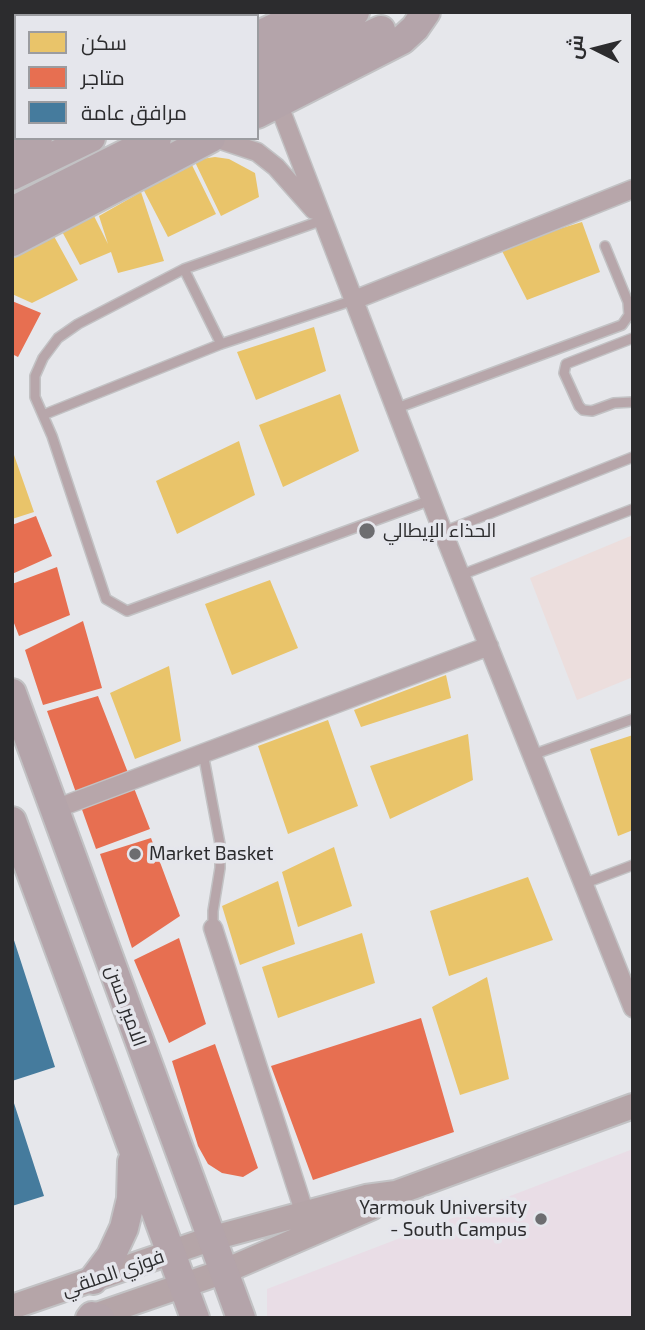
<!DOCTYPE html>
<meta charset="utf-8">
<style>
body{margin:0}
#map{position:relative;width:645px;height:1330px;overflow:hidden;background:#e6e7eb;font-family:"Exo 2",Cairo,sans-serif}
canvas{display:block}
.frame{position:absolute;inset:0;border:14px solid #2c2c2e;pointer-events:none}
.legend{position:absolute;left:14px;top:14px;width:245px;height:126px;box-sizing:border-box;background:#e5e6ec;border:2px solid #9b9ca0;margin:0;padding:9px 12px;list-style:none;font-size:21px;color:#2c2c2e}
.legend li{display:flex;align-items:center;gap:14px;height:35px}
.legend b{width:35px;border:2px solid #9b9ca0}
.north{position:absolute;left:561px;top:14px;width:70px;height:70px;-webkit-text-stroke:5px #e5e6ec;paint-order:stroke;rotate:276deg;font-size:19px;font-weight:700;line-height:28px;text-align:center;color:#2c2c2e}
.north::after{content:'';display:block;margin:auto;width:24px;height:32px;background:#2c2c2e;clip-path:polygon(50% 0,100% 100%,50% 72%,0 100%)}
</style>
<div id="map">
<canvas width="645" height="1330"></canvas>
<div class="frame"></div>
<ul class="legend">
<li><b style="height:19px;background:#e9c46a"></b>سكن</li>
<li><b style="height:19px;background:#e76f51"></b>متاجر</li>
<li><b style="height:19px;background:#457b9d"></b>مرافق عامة</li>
</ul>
<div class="north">ش</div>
</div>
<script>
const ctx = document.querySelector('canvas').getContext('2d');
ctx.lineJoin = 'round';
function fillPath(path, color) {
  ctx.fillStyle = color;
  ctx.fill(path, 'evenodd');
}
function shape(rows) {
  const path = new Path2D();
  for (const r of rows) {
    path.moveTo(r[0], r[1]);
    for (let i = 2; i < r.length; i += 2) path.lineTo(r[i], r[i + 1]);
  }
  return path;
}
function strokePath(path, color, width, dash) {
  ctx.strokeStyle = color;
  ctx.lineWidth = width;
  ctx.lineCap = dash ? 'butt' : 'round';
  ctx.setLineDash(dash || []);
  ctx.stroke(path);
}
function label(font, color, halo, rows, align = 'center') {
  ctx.font = font + ' "Exo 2",Cairo,sans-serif';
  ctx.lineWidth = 7;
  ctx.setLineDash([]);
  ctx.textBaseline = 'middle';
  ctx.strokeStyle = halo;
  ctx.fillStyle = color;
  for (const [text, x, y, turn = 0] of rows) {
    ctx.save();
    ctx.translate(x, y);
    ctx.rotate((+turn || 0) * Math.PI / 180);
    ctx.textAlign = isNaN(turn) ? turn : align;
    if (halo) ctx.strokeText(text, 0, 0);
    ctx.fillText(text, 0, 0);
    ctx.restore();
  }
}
const education = shape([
 [633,1149,633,1318,267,1318,267,1289]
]);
const medical = shape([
 [633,535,633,677,577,700,530,578]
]);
const homes = shape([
 [108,12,183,12,176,16,109,16],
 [215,157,229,159,255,173,259,197,221,216,194,160],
 [190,161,216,214,168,237,140,183],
 [141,192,164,261,118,273,111,252,80,265,58,224,90,208,108,244,99,216],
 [582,222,600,272,527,300,500,247],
 [50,229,78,280,32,303,12,294,12,252],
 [314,327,326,371,256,400,237,352],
 [340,394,359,451,283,487,259,425],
 [239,441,255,495,177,534,156,481],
 [14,455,34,512,12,519,12,456],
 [270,580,298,648,232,675,205,604],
 [169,666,181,741,135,759,110,693],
 [446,675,451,698,361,727,354,710],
 [328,720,358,806,288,834,258,746],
 [468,734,473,780,390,819,370,766],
 [633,735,633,830,618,836,590,749],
 [334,847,352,906,298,927,282,872],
 [528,877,553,940,449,976,430,911],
 [278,881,295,944,240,965,222,906],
 [362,933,375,983,278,1018,262,967],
 [487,977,509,1079,460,1095,432,1007]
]);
const shops = shape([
 [12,301,41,313,18,357,12,354],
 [36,516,52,556,12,574,12,525],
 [57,567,70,615,19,636,12,618,12,584],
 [83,621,102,688,43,705,25,650],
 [98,696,150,829,96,849,47,711],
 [151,838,180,916,132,948,100,854],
 [179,938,206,1024,169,1043,134,960],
 [421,1018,454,1132,313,1180,271,1066],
 [215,1044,258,1168,243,1177,222,1173,208,1164,198,1146,172,1061]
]);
const public = shape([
 [12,934,55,1067,12,1081],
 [12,1097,44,1196,12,1206]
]);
const lane = shape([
 [184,269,323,220],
 [633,338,571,362,566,364,564,373,579,406,583,410,592,411,614,403,633,402],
 [221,344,184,269,78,324,58,338,43,358,35,376,35,397,52,436,106,599,127,611,431,500],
 [397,408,622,325,629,315,628,302,605,246],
 [43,415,221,344,354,300],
 [443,532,633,457],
 [461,575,633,509],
 [203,753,220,844,220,868,213,911,213,928],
 [532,755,633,719],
 [583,884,633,865]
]);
const street = shape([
 [278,103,443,532,633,1008],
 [215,138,257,152,276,167,314,210],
 [354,300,633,189],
 [55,809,489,646],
 [213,928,305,1214]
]);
const secondary = shape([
 [12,1307,213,1238,366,1197,396,1193,633,1106],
 [88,1318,225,1271,371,1208]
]);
const primary = shape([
 [257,36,307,12],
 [257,59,355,12],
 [257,88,381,30],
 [257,114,402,40,415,28,426,12],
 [12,150,38,138],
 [12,176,91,138],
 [12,211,157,138],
 [12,242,211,138],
 [12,693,241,1318],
 [12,821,195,1318],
 [93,1280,111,1256,124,1228,131,1199,132,1162],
 [92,1316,100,1318]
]);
const markers = [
 [367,531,9,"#6d6d70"],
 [135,854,7,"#6d6d70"],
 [541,1219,7,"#6d6d70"]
];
const poiNames = [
 ["الحذاء الإيطالي",383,531],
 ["Market Basket",149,854],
 ["Yarmouk University",527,1208,"right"],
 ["- South Campus",527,1230,"right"]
];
const streetNames = [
 ["الامير حسن",126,1006,70],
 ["فوزي الملقي",113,1273,-19]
];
fillPath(education, '#e9dde6');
fillPath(medical, '#ecdedd');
fillPath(homes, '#e9c46a');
fillPath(shops, '#e76f51');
fillPath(public, '#457b9d');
strokePath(lane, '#c2c2c4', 12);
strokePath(street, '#c2c2c4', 21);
strokePath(secondary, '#c2c2c4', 28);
strokePath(primary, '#c2c2c4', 32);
strokePath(lane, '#b7a6aa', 9);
strokePath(street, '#b7a6aa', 18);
strokePath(secondary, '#b5a5a8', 24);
strokePath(primary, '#b4a4aa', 28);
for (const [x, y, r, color] of markers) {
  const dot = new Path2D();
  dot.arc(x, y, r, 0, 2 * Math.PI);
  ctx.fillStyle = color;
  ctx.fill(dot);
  strokePath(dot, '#e5e6ec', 2.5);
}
label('19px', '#2c2c2e', '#e5e6ec', poiNames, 'left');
label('19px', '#2c2c2e', '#e5e6ec', streetNames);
</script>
